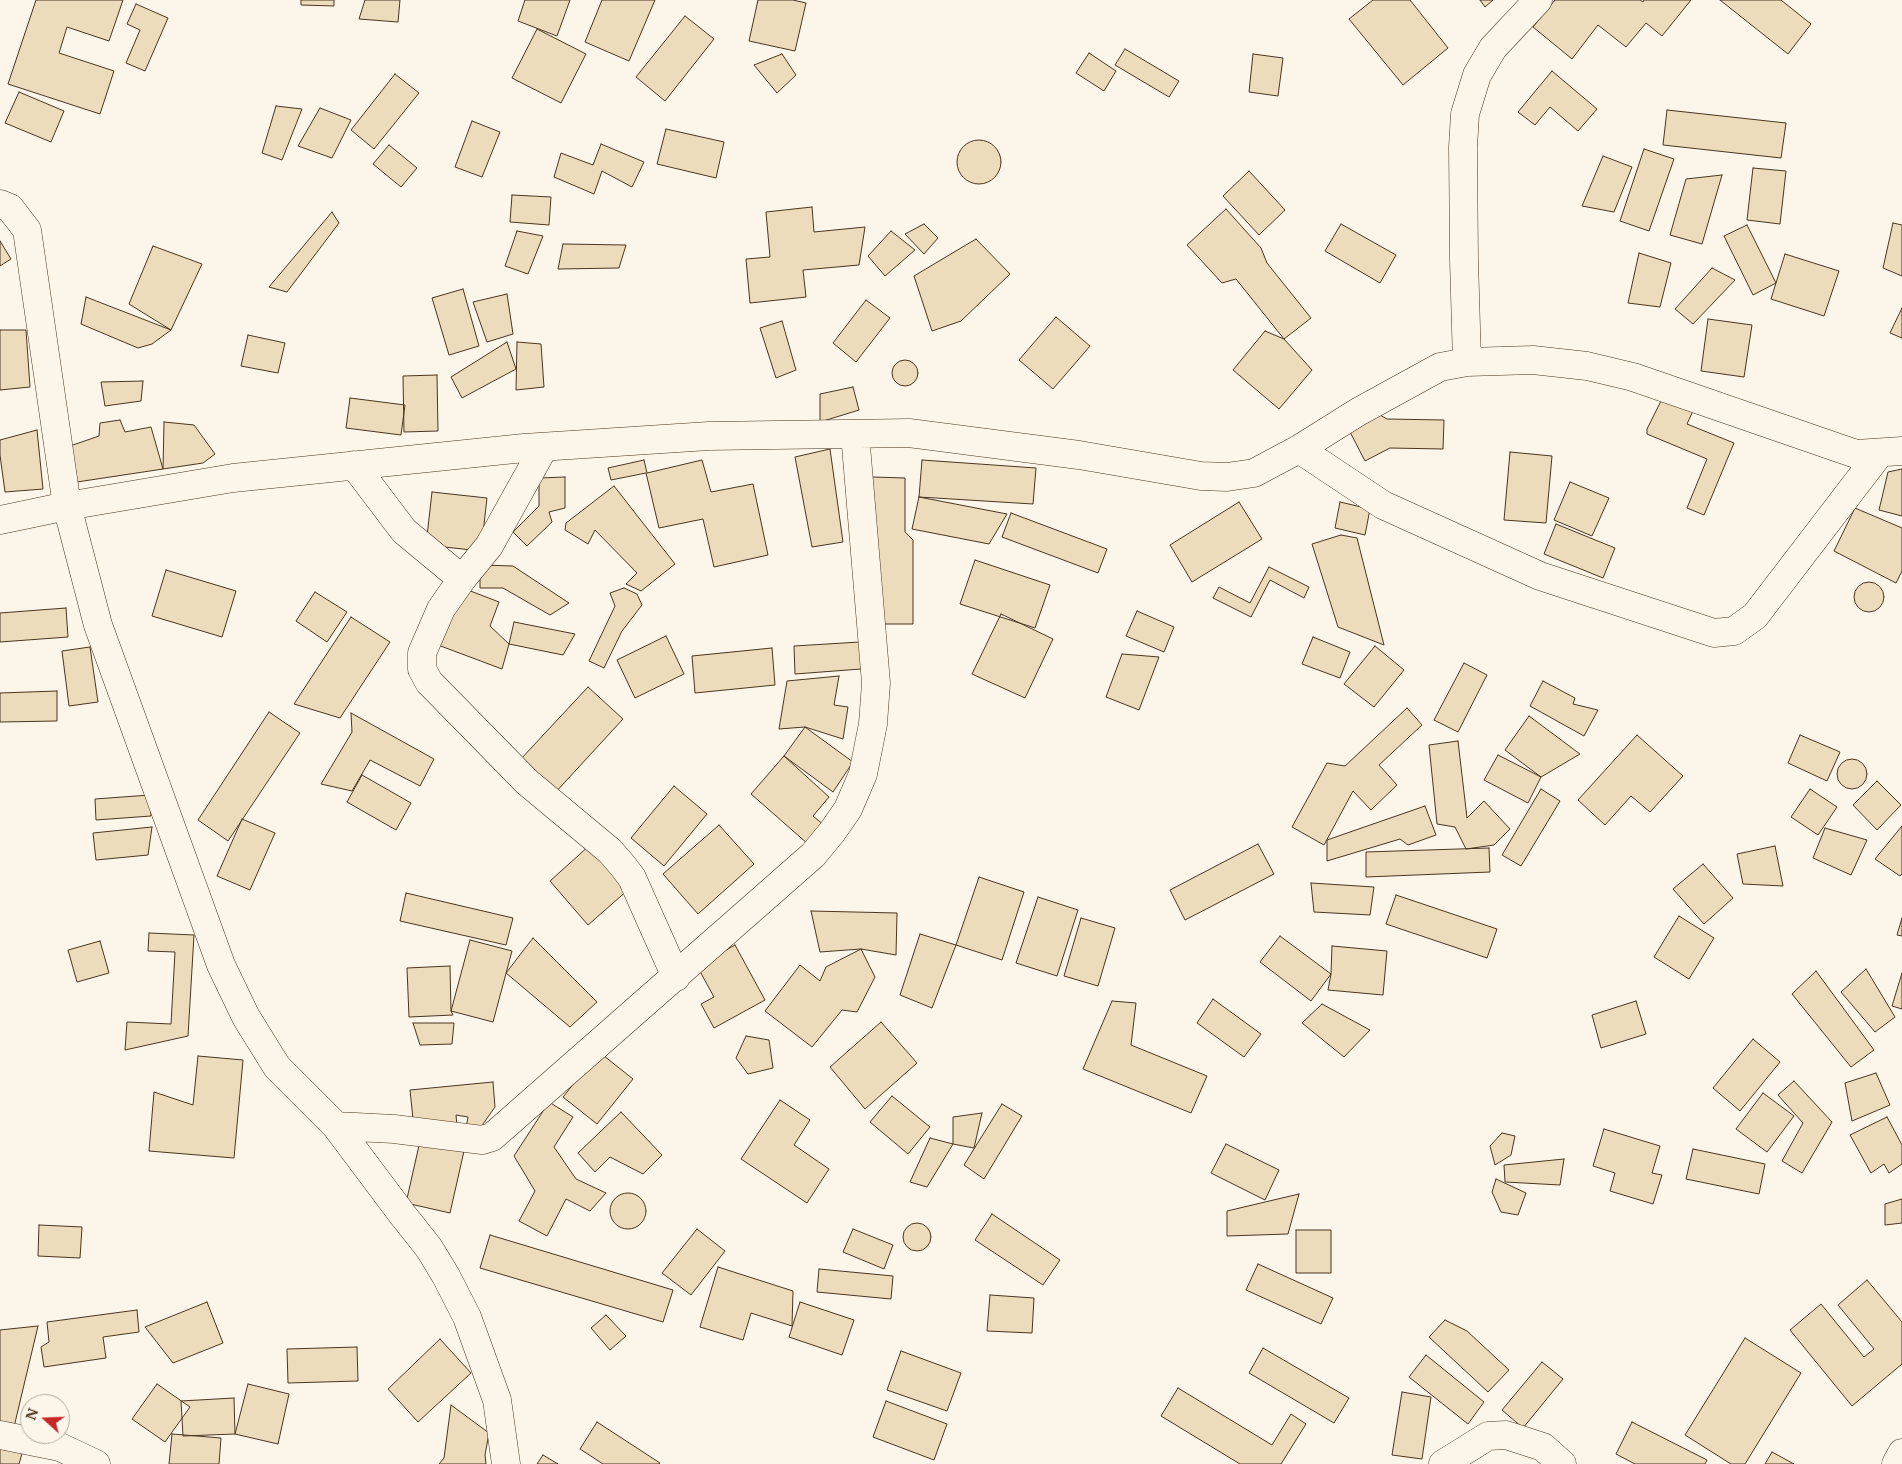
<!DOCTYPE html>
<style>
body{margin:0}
#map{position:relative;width:1902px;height:1464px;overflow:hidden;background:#fbf6e9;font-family:Merriweather,serif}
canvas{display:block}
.north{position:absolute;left:20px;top:1394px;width:50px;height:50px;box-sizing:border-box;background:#fbf6e9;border:1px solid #b4a999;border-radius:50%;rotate:290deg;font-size:14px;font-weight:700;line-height:20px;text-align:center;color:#4a3520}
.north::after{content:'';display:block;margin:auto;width:18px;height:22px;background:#c62828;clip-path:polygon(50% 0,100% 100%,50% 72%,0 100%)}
</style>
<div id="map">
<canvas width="1902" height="1464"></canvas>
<div class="north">N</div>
</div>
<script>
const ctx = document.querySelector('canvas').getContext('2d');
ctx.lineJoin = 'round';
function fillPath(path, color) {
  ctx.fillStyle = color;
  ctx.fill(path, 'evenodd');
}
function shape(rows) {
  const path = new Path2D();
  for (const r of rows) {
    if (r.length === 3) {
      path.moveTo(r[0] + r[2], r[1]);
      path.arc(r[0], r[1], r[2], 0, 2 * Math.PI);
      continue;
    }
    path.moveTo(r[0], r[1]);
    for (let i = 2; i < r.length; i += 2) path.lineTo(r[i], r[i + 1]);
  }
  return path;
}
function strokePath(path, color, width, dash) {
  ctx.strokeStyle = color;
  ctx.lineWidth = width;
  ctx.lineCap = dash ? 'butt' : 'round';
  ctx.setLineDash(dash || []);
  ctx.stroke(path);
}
const building = shape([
 [36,0,123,0,109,41,67,27,59,53,114,71,100,114,8,84,36,0],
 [301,0,334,0,334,6,301,5,301,0],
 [365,0,400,0,398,22,359,19,365,0],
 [525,0,570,0,557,36,518,21,525,0],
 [602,0,655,0,629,61,585,42,602,0],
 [758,0,793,0,806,3,795,51,749,41,758,0],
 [1373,0,1410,0,1448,48,1403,85,1349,19,1373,0],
 [1480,0,1493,0,1485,7,1480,0],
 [1555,0,1640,0,1643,2,1644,0,1691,0,1662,36,1646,23,1626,47,1598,25,1572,59,1533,27,1555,0],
 [1720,0,1781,0,1811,24,1788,54,1720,0],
 [136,4,168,18,145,71,126,63,140,30,127,24,136,4],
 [685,16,714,39,665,101,636,77,685,16],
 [537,29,586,54,561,103,512,78,537,29],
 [1125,49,1179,81,1169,97,1115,65,1125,49],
 [1089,53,1116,71,1104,91,1076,73,1089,53],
 [782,54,796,75,777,93,754,65,782,54],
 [1253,54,1283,58,1278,96,1249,92,1253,54],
 [1552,71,1597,109,1578,131,1550,107,1535,125,1518,112,1552,71],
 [395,74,419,93,374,149,351,130,395,74],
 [19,92,64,111,51,142,5,123,19,92],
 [276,106,302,109,282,160,262,153,276,106],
 [320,108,351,120,332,158,298,146,320,108],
 [1667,110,1786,123,1781,158,1663,145,1667,110],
 [472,121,500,132,482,177,455,167,472,121],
 [666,129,724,142,716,178,657,164,666,129],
 [979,162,22],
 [601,144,644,162,632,187,602,171,594,194,554,177,561,153,593,165,601,144],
 [389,145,417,168,401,187,373,164,389,145],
 [1644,149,1674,159,1649,231,1620,221,1644,149],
 [1603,156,1632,167,1614,212,1582,206,1603,156],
 [1753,168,1786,171,1780,224,1747,220,1753,168],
 [1249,171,1285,210,1259,235,1223,196,1249,171],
 [1722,175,1702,244,1670,235,1686,179,1722,175],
 [512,195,551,197,549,225,510,222,512,195],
 [812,207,814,232,865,227,859,265,803,270,806,297,750,303,746,259,770,257,766,212,812,207],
 [1226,209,1261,248,1267,263,1311,318,1284,339,1236,279,1222,283,1187,245,1226,209],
 [332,212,339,223,287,292,269,287,332,212],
 [1893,223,1902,225,1902,276,1883,268,1893,223],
 [924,224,938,238,924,254,905,234,924,224],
 [1341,224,1396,255,1380,283,1325,251,1341,224],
 [1747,225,1776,283,1753,295,1724,236,1747,225],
 [517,231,543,236,528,274,505,266,517,231],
 [891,231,915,250,885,276,868,256,891,231],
 [976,239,1010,274,961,321,932,331,914,276,976,239],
 [0,241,11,259,0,266,0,241],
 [563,244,626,245,619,268,558,269,563,244],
 [153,246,202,264,171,330,129,304,153,246],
 [1639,253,1671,263,1660,307,1628,303,1639,253],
 [1785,254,1839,271,1824,316,1771,299,1785,254],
 [1712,268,1735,280,1693,324,1675,309,1712,268],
 [463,289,479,346,449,355,432,298,463,289],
 [507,294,513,334,487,342,473,302,507,294],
 [86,297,171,330,152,344,138,348,81,324,86,297],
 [866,300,890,318,856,362,833,343,866,300],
 [1902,308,1902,338,1890,333,1902,308],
 [1056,317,1090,346,1053,389,1019,360,1056,317],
 [1708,319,1752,325,1744,377,1701,371,1708,319],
 [782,321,796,370,776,378,760,328,782,321],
 [0,330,26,330,30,387,0,390,0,330],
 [1265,331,1284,339,1312,370,1279,409,1233,370,1265,331],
 [248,335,285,343,278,373,241,366,248,335],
 [507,342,516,369,462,398,451,377,507,342],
 [517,342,541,344,544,387,516,390,517,342],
 [905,373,13],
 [437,375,438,431,404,432,403,376,437,375],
 [143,381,141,401,105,406,101,382,143,381],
 [853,387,859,410,820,422,820,394,853,387],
 [350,398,405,405,401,435,346,428,350,398],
 [1662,399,1693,411,1687,424,1734,443,1704,515,1687,508,1707,459,1647,434,1647,429,1662,399],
 [1380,415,1387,419,1444,420,1443,449,1390,448,1365,461,1350,432,1380,415],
 [120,420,125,432,151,427,163,469,77,482,70,446,99,436,100,423,120,420],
 [164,422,194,425,215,454,203,463,163,469,164,422],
 [37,430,43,489,5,492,0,455,0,440,37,430],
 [830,449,843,542,812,547,795,457,830,449],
 [1510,452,1552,456,1546,523,1504,520,1510,452],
 [644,460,647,473,702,460,711,492,753,484,768,555,714,567,703,519,659,528,646,473,611,480,608,468,644,460],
 [922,460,1036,468,1033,504,919,497,922,460],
 [1902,469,1902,516,1879,510,1888,472,1902,469],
 [565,477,565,508,549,512,552,522,527,546,513,532,539,506,539,478,565,477],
 [872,477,905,478,905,532,913,540,913,624,872,624,872,477],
 [1570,482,1609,498,1592,536,1554,520,1570,482],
 [614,486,675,564,641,591,626,584,637,573,595,530,588,544,565,530,566,523,614,486],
 [432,492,487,498,481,551,426,545,432,492],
 [919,497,1007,514,989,544,912,529,919,497],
 [1239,502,1262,539,1192,582,1170,545,1239,502],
 [1340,502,1370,509,1365,535,1335,528,1340,502],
 [1855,508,1902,528,1902,571,1896,583,1834,551,1855,508],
 [1011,513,1107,549,1098,573,1002,537,1011,513],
 [1556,524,1615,548,1603,578,1544,554,1556,524],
 [1341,535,1357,538,1384,645,1338,627,1312,544,1341,535],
 [975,560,1050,585,1035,628,960,604,975,560],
 [480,565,513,566,569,603,550,615,503,588,480,588,480,565],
 [1269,567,1309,587,1304,598,1270,580,1251,617,1213,598,1219,587,1250,603,1269,567],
 [166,570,236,591,222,637,152,616,166,570],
 [1869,597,15],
 [460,587,499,602,490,626,509,644,502,669,438,645,460,587],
 [624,588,637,594,642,605,622,631,604,668,589,661,615,606,610,593,624,588],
 [315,592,347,612,327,642,296,621,315,592],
 [66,608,68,637,0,642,0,613,66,608],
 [1137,611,1174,627,1164,652,1126,636,1137,611],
 [1001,614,1053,639,1025,698,972,674,1001,614],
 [351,617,390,642,340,718,294,704,351,617],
 [514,622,575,634,563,655,509,644,514,622],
 [666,636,684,674,635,698,617,660,666,636],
 [1313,637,1350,652,1340,678,1302,664,1313,637],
 [860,642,861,669,795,674,794,646,860,642],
 [1375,646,1404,670,1374,707,1344,684,1375,646],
 [90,647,98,702,69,706,62,651,90,647],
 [772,648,775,685,695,693,692,656,772,648],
 [1122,654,1159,657,1139,710,1106,697,1122,654],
 [1464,663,1487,675,1458,732,1434,720,1464,663],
 [839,676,834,705,848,707,843,739,805,727,779,729,787,681,839,676],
 [1543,681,1575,698,1573,704,1598,710,1584,736,1530,706,1543,681],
 [588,687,623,719,554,794,519,761,588,687],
 [57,691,57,721,0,722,0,693,57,691],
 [1407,708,1422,725,1379,765,1397,785,1371,810,1353,791,1324,845,1292,827,1327,763,1345,766,1407,708],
 [269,712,300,733,228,841,198,820,269,712],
 [351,713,434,759,420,786,370,760,352,791,321,784,352,732,351,713],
 [1529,716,1580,754,1541,777,1505,750,1529,716],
 [805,727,853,762,833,792,784,756,805,727],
 [1637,735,1683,776,1650,812,1631,796,1605,825,1578,800,1637,735],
 [1800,735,1840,752,1827,781,1788,763,1800,735],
 [1458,741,1467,818,1484,801,1510,829,1494,845,1466,849,1455,827,1437,824,1429,745,1458,741],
 [1498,755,1541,777,1528,803,1484,780,1498,755],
 [784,756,829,797,813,816,824,825,808,844,751,794,784,756],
 [1852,774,15],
 [362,775,411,803,396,830,347,802,362,775],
 [1877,781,1901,805,1877,830,1853,805,1877,781],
 [674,786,707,814,664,866,631,838,674,786],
 [1541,789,1560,801,1521,866,1502,855,1541,789],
 [1810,789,1837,807,1818,835,1791,817,1810,789],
 [150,795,151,816,96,820,95,799,150,795],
 [1425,806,1436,835,1408,845,1400,839,1327,861,1327,840,1425,806],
 [242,819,275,833,250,890,217,876,242,819],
 [719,825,754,864,698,914,663,874,719,825],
 [1902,826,1902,874,1900,876,1875,859,1902,826],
 [152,827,148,855,96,860,93,833,152,827],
 [1825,828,1867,840,1851,875,1813,858,1825,828],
 [1258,844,1274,874,1185,920,1170,890,1258,844],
 [590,845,629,889,588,925,550,881,590,845],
 [1775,846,1783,886,1743,884,1737,854,1775,846],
 [1489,848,1490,872,1366,877,1366,852,1489,848],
 [1703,864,1733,898,1704,924,1673,889,1703,864],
 [979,877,1024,892,1002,960,956,945,979,877],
 [1311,883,1374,887,1370,915,1314,912,1311,883],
 [406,893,513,918,506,945,400,921,406,893],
 [1396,895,1497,929,1487,958,1386,924,1396,895],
 [1038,897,1078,910,1057,976,1016,963,1038,897],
 [811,911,897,913,896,955,861,949,820,952,811,911],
 [1679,916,1714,938,1689,979,1654,957,1679,916],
 [1081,918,1115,928,1098,986,1064,976,1081,918],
 [1902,918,1902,936,1897,935,1902,918],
 [149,933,194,935,188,1036,125,1050,127,1022,171,1024,175,952,148,951,149,933],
 [920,934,956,945,932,1008,900,995,920,934],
 [1280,936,1331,974,1311,1001,1260,962,1280,936],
 [533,938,597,1002,570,1027,506,973,533,938],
 [470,940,512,951,493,1022,451,1011,470,940],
 [100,941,109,973,77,982,68,950,100,941],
 [735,945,765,1000,714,1028,701,1004,714,997,697,966,735,945],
 [1332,946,1387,951,1383,995,1328,990,1331,974,1332,946],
 [861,949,875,977,857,1012,842,1010,812,1047,765,1011,800,965,820,981,826,967,861,949],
 [450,966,451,1011,453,1015,409,1017,407,968,450,966],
 [1866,969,1895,1017,1875,1032,1841,992,1866,969],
 [1816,971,1874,1050,1851,1067,1792,994,1816,971],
 [1902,973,1902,1009,1892,1006,1902,973],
 [1213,999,1261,1034,1244,1057,1197,1023,1213,999],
 [1112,1001,1136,1003,1131,1045,1207,1076,1191,1113,1083,1069,1112,1001],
 [1636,1001,1646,1034,1601,1048,1592,1015,1636,1001],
 [1322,1004,1370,1030,1344,1057,1302,1023,1322,1004],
 [881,1022,917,1063,865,1109,830,1067,881,1022],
 [413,1023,454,1023,452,1044,420,1045,413,1023],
 [746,1036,769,1040,773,1068,748,1074,736,1058,746,1036],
 [1753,1039,1780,1062,1740,1111,1713,1088,1753,1039],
 [599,1052,633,1079,597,1124,563,1097,599,1052],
 [198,1056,243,1060,234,1158,149,1151,154,1092,193,1105,198,1056],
 [1876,1073,1890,1105,1852,1121,1845,1083,1876,1073],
 [1794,1081,1832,1122,1802,1173,1782,1161,1803,1123,1778,1095,1794,1081],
 [493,1082,495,1107,483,1124,482,1130,466,1128,468,1117,456,1115,457,1126,413,1119,410,1090,493,1082],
 [1763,1093,1794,1116,1767,1152,1736,1129,1763,1093],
 [892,1096,930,1127,908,1154,870,1122,892,1096],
 [780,1100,810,1120,794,1145,829,1169,807,1203,741,1159,780,1100],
 [549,1102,573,1117,554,1147,576,1179,606,1193,590,1211,566,1199,547,1236,519,1221,535,1191,514,1156,549,1102],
 [1002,1104,1022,1116,984,1179,964,1165,1002,1104],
 [621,1112,662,1155,643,1174,610,1157,595,1172,578,1153,621,1112],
 [982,1113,974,1148,953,1144,953,1117,982,1113],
 [1887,1117,1902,1145,1902,1164,1889,1173,1884,1164,1871,1173,1850,1135,1887,1117],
 [1604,1129,1660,1146,1652,1173,1662,1175,1653,1204,1610,1191,1615,1173,1593,1166,1604,1129],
 [1502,1133,1515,1136,1511,1155,1495,1165,1490,1146,1502,1133],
 [930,1138,953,1144,927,1187,910,1182,930,1138],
 [420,1141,464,1151,450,1213,406,1203,420,1141],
 [1226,1144,1279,1170,1265,1200,1211,1173,1226,1144],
 [1693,1149,1765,1164,1759,1194,1686,1179,1693,1149],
 [1564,1159,1560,1185,1505,1182,1504,1165,1564,1159],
 [1496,1179,1526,1193,1518,1215,1501,1212,1492,1192,1496,1179],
 [628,1211,18],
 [1299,1194,1288,1234,1227,1236,1227,1211,1299,1194],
 [1902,1199,1902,1223,1885,1225,1885,1204,1902,1199],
 [992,1214,1060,1260,1043,1285,975,1240,992,1214],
 [917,1237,14],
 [39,1225,82,1227,80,1258,38,1256,39,1225],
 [697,1229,725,1251,691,1295,662,1273,697,1229],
 [853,1229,893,1245,884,1269,843,1252,853,1229],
 [1296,1230,1331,1230,1331,1273,1296,1273,1296,1230],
 [490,1235,673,1290,663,1322,480,1268,490,1235],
 [1258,1264,1333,1298,1321,1324,1246,1290,1258,1264],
 [718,1267,793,1291,792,1326,751,1313,743,1340,700,1327,718,1267],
 [819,1269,893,1276,891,1299,817,1292,819,1269],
 [1867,1280,1902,1322,1902,1364,1852,1406,1790,1330,1821,1304,1864,1357,1874,1349,1838,1305,1867,1280],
 [990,1295,1034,1298,1032,1333,987,1331,990,1295],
 [207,1302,223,1343,173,1363,145,1327,207,1302],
 [800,1302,854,1320,842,1355,789,1337,800,1302],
 [137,1310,139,1332,103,1337,106,1358,44,1367,41,1347,49,1342,47,1322,137,1310],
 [606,1315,626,1336,610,1350,591,1328,606,1315],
 [1445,1320,1467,1331,1509,1370,1488,1392,1429,1337,1445,1320],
 [38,1326,14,1427,0,1424,0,1330,38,1326],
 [1745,1338,1801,1373,1745,1464,1731,1464,1685,1435,1745,1338],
 [440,1339,471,1373,418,1422,388,1389,440,1339],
 [357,1347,358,1381,288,1383,287,1349,357,1347],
 [1263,1348,1349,1398,1334,1423,1249,1373,1263,1348],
 [901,1351,961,1373,947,1411,887,1390,901,1351],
 [1426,1355,1484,1402,1468,1424,1409,1377,1426,1355],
 [1542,1362,1563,1379,1523,1428,1502,1410,1542,1362],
 [157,1384,190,1407,165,1442,132,1419,157,1384],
 [248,1384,289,1394,278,1444,235,1434,248,1384],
 [1178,1388,1272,1445,1291,1414,1306,1424,1281,1464,1240,1464,1161,1416,1178,1388],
 [1402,1392,1431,1397,1422,1459,1392,1455,1402,1392],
 [234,1398,235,1434,183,1436,181,1401,234,1398],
 [886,1401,947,1424,934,1460,873,1437,886,1401],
 [451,1405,489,1433,485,1455,486,1464,439,1464,444,1458,451,1405],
 [597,1422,660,1463,659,1464,603,1464,580,1449,597,1422],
 [1632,1422,1707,1460,1705,1464,1635,1464,1616,1454,1632,1422],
 [172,1434,221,1438,219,1464,169,1464,172,1434],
 [0,1446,23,1450,19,1464,0,1464,0,1446],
 [1772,1452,1794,1464,1765,1464,1772,1452],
 [543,1455,558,1464,537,1464,543,1455]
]);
const street = shape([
 [0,204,10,208,27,230,67,506,98,625,221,965,246,1017,277,1067,336,1126,402,1214,429,1248,446,1276,467,1317,497,1400,506,1464],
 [1467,362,1464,260,1463,147,1465,114,1477,75,1493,48,1538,0],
 [544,447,489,546,462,579,441,609,422,653,422,669,429,682,527,782,610,851,623,866,632,878,676,977],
 [1299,449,1383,505,1540,576,1714,633,1734,631,1755,616,1879,454],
 [354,465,404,531,462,579],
 [0,520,67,506,233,478,524,448,709,436,909,433,1079,455,1201,476,1227,477,1254,473,1299,449,1358,412,1440,367,1467,362,1533,360,1587,366,1633,377,1856,454,1902,451],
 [336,1126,394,1129,482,1140,492,1137,813,855,832,832,848,809,863,774,873,724,876,683,855,434],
 [0,1435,60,1447,96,1464],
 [1443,1464,1488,1436,1506,1435,1543,1447,1562,1464]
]);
const secondary = shape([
 [1896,1464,1902,1453]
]);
fillPath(building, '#ecdcbc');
strokePath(building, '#4a3520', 1);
strokePath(street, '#4a3520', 29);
strokePath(secondary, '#4a3520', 29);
strokePath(street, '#fbf6e9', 28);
strokePath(secondary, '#fbf6e9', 28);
</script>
